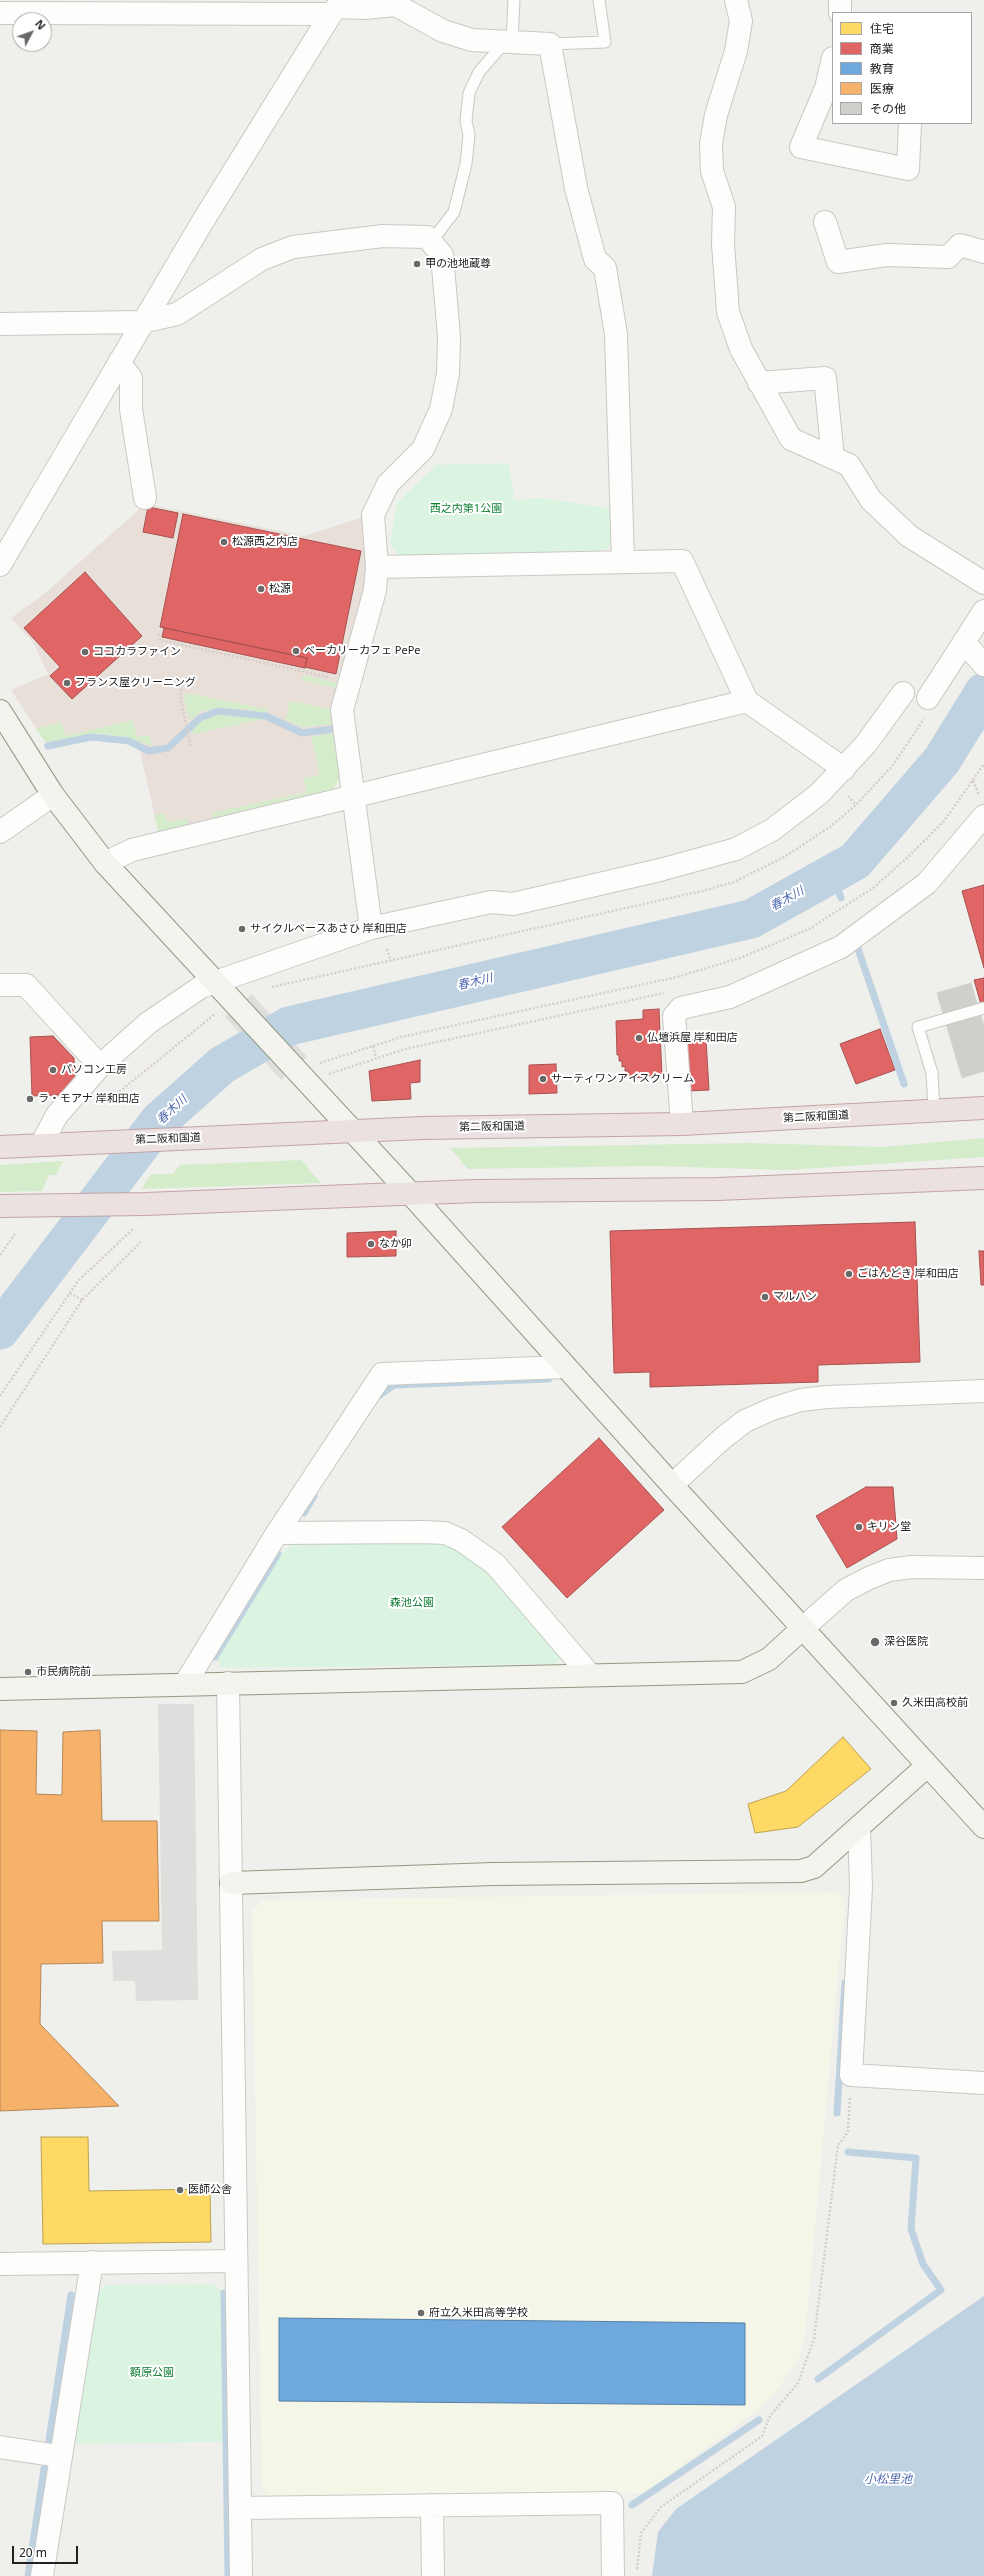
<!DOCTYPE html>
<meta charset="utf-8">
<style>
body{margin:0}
#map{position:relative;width:984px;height:2576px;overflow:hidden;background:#efefeb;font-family:"Noto Sans","Noto Sans JP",sans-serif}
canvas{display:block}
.legend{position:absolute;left:832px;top:12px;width:140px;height:112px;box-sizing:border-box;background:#fff;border:1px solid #a6a6a6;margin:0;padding:5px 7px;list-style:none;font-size:12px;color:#212121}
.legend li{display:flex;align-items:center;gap:8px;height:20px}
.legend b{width:20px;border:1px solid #a6a6a6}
.north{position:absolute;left:12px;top:12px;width:40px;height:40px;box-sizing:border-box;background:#fff;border:1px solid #a6a6a6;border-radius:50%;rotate:49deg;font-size:11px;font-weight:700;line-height:16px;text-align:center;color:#212121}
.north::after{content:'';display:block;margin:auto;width:14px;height:18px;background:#696968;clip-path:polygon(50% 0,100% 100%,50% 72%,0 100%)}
.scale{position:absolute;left:12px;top:2546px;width:66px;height:18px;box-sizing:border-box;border:2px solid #212121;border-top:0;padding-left:5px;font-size:12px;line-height:14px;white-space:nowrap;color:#212121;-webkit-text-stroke:3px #fff;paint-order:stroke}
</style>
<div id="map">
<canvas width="984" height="2576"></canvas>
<ul class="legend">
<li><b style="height:11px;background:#ffd966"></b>住宅</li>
<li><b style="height:11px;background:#e06666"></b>商業</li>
<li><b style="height:11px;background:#6fa8dc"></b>教育</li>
<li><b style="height:11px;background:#f6b26b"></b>医療</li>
<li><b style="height:11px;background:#d0cfcc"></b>その他</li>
</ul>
<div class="north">N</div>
<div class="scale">20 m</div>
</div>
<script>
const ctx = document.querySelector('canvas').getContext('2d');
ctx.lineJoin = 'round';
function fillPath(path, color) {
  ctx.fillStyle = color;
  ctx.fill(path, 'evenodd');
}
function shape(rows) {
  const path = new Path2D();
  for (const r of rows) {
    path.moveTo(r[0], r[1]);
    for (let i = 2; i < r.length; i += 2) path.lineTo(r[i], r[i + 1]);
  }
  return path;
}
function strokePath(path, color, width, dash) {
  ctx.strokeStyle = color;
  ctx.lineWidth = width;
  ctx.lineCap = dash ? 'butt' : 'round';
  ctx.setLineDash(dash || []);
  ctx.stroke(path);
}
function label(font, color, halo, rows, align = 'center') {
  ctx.font = font + ' "Noto Sans","Noto Sans JP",sans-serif';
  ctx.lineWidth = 4;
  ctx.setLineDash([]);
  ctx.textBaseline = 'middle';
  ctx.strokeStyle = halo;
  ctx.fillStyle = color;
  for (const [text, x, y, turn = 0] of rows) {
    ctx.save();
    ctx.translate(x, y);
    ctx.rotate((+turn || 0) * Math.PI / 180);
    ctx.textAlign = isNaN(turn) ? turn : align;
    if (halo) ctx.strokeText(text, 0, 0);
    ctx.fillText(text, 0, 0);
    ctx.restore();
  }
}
const built = shape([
 [252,994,307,1057,281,1080,225,1017],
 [158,1704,194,1704,198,2000,136,2001,135,1981,113,1981,112,1951,162,1950]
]);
const commercial = shape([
 [145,504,305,536,366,516,366,573,362,602,343,675,337,683,331,709,341,775,308,797,158,831,138,742,130,738,96,733,46,743,11,690,48,674,33,642,11,618,44,594]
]);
const education = shape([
 [838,1892,845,1900,806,2328,799,2358,781,2385,759,2409,645,2493,271,2499,262,2487,252,1911,263,1900]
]);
const grass = shape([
 [303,675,337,683,336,688,302,680],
 [186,693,267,709,265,714,244,709,219,708,202,711,190,720,184,700],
 [290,701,331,709,333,724,303,727,286,720],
 [219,715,256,716,264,719,193,734,192,729,198,722],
 [132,720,137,737,149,735,152,746,130,738,96,733,46,743,36,729,61,722,66,736],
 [334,733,341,775,333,790,213,819,212,813,307,792,303,778,320,775,311,737],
 [165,813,167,822,187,818,188,824,158,831,154,815],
 [984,1138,984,1157,788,1170,651,1166,468,1169,450,1148,750,1143,882,1147],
 [301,1160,321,1183,141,1189,151,1174,173,1174,180,1165],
 [63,1161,56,1175,49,1175,42,1191,0,1192,0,1165]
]);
const park = shape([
 [509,463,514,500,541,498,614,509,615,541,605,550,401,557,390,545,397,503,436,465],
 [446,1542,470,1551,562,1650,561,1658,555,1664,222,1668,216,1659,277,1557,294,1544],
 [212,2284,221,2290,224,2442,72,2444,94,2295,107,2285]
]);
const water = shape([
 [984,2296,984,2576,652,2576,658,2532,676,2509]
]);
const homes = shape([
 [843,1737,871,1769,798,1827,755,1833,748,1804,786,1791,843,1737],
 [41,2137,88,2137,89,2191,210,2189,211,2242,43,2244,41,2137]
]);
const shops = shape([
 [148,507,178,513,173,538,143,532,148,507],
 [183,514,361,551,336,674,305,667,307,658,160,627,183,514],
 [85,572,142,636,72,699,50,676,60,667,24,628,85,572],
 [164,628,307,658,305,668,162,637,164,628],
 [984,885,984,968,962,891,984,885],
 [984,978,984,1015,974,980,984,978],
 [659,1009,662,1076,628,1078,628,1071,625,1071,625,1066,622,1067,622,1061,619,1061,619,1055,617,1055,616,1021,643,1019,643,1010,659,1009],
 [880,1029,895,1070,856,1084,840,1044,880,1029],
 [53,1036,74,1058,75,1082,61,1095,32,1096,30,1037,53,1036],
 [706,1039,709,1090,688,1091,686,1040,706,1039],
 [420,1060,420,1082,410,1083,411,1099,372,1101,369,1071,420,1060],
 [556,1064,557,1093,529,1094,529,1065,556,1064],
 [915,1222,920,1362,818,1365,818,1382,650,1387,650,1372,614,1373,610,1231,915,1222],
 [396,1231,396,1256,347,1257,347,1233,396,1231],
 [979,1251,984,1251,984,1285,981,1285,979,1251],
 [599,1438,664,1510,567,1598,502,1527,599,1438],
 [866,1487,893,1487,897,1539,847,1568,816,1516,866,1487]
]);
const schools = shape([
 [279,2318,745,2323,745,2405,279,2401,279,2318]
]);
const health = shape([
 [0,1730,37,1731,36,1794,62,1795,63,1732,100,1730,102,1821,157,1821,159,1921,102,1921,103,1963,41,1964,40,2024,119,2106,0,2111,0,1730]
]);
const stream = shape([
 [48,746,91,737,129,741,149,751,168,748,200,718,218,711,266,716,302,733,333,729],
 [832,874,841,898],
 [857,946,904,1084],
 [378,1396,394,1385,549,1379],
 [304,1513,314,1496],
 [215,1657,278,1554],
 [837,2113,845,1983],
 [224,2293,228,2576],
 [818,2379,941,2290,923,2264,911,2229,916,2158,848,2152],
 [49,2440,71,2295],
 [632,2505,759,2420],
 [28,2576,44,2469]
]);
const river = shape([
 [0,1330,159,1121,222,1065,289,1026,751,919,855,861,942,760,984,692]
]);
const building = shape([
 [971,983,984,1026,984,1071,962,1078,937,993,971,983]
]);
const path = shape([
 [158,634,160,640,328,677],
 [183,681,180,697,191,747],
 [973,781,979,795],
 [848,796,856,805],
 [387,949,391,961],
 [272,987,702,891,734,882,784,857,830,827,856,805,893,765,924,719],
 [373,1046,376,1058],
 [320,1063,401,1037,677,977,740,958,809,929,873,888,909,856,944,821,984,764],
 [329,1074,405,1049,664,993],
 [104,1096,119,1092,215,1014],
 [0,1255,15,1234],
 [70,1293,82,1300],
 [0,1396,78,1281,133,1229],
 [0,1427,82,1300,141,1242],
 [637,2569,641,2533,661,2507,762,2436,770,2416,798,2383,814,2339,838,2145,848,2132,850,2096]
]);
const lane = shape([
 [512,42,514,0],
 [550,44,605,42,599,0],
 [431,242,454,212,466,164,469,135,466,121,469,93,479,72,505,42],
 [934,1110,932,1073,918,1027,984,1008]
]);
const street = shape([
 [736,0,741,21,736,51,716,115,711,144,712,171,724,207,723,244,728,312,741,349,791,439,849,465,871,500,909,536,984,583],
 [840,0,840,13],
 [337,7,364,8,396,5,443,31,472,40,550,44,576,188,595,259,605,268,616,334,623,562],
 [0,13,331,14],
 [833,58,826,88,801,147,908,169,910,123],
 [825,222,838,262,887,255,948,257,960,245,984,252],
 [0,324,142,322,177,314,262,259,293,247,383,236,427,237,442,255,449,337,448,373,441,409,423,449,388,484,373,515,377,567,375,590,342,710,371,928],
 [119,362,131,378,131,409,145,498],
 [759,383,825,378,833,458],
 [0,565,203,221,331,14,343,0],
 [377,567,682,561,747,701,844,769],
 [964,642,984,665],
 [928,698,984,611],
 [0,832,53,795],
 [105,863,132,850,747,701],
 [0,985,26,985,100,1066],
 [682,1124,674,1016,681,1008,730,997,841,947,927,883,984,816],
 [41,1145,57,1115,100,1066,148,1023,201,987,371,928,491,902,513,904,660,870,736,849,772,830,819,794,866,744,903,693],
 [672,1485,723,1438,745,1421,772,1409,801,1400,827,1397,984,1391],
 [277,1533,423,1532,445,1533,461,1540,495,1564,590,1675],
 [803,1628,846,1590,869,1578,889,1570,912,1567,984,1568],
 [228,1683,241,2576],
 [185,1684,277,1533,382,1374,565,1367],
 [859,1827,861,1887,851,2075,984,2083],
 [0,2264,236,2261],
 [0,2447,59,2456],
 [432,2505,433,2576],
 [240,2508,612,2503,613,2576],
 [42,2576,92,2262]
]);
const secondary = shape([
 [0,711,53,795,105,863,410,1193,672,1485,984,1827],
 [0,1689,742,1672,769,1659,803,1628],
 [231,1883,493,1874,801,1871,814,1867,927,1766]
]);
const highway = shape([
 [0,1147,422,1128,682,1124,984,1108],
 [0,1206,145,1204,476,1191,718,1189,984,1178]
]);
const markers = [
 [417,264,4,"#696968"],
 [224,542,4,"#696968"],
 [261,589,4,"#696968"],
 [296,651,4,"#696968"],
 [85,652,4,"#696968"],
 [67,683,4,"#696968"],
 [242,929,4,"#696968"],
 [639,1038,4,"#696968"],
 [53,1070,4,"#696968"],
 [543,1079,4,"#696968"],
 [30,1099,4,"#696968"],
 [371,1244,4,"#696968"],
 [849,1274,4,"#696968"],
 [765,1297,4,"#696968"],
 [859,1527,4,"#696968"],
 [875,1642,5,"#696968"],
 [28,1672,4,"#696968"],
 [894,1703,4,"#696968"],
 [180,2190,4,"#696968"],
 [421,2313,4,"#696968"]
];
const poiNames = [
 ["甲の池地蔵尊",425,264],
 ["松源西之内店",232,542],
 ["松源",269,589],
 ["ベーカリーカフェ PePe",304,651],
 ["ココカラファイン",93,652],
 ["フランス屋クリーニング",75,683],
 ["サイクルベースあさひ 岸和田店",250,929],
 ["仏壇浜屋 岸和田店",647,1038],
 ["パソコン工房",61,1070],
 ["サーティワンアイスクリーム",551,1079],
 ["ラ・モアナ 岸和田店",38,1099],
 ["なか卯",379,1244],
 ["ごはんどき 岸和田店",857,1274],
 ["マルハン",773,1297],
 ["キリン堂",867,1527],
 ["深谷医院",884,1642],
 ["市民病院前",36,1672],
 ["久米田高校前",902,1703],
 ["医師公舎",188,2190],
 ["府立久米田高等学校",429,2313]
];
const parkNames = [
 ["西之内第1公園",466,509],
 ["森池公園",412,1603],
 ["額原公園",152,2373]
];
const streetNames = [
 ["第二阪和国道",816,1117,-3],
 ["第二阪和国道",492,1127,-1],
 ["第二阪和国道",168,1139,-2]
];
const waterNames = [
 ["春木川",787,899,-29],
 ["春木川",475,982,-13],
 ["春木川",172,1110,-43],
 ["小松里池",888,2480]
];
fillPath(built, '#dededc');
fillPath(commercial, '#e8dfd9');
fillPath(education, '#f4f7e8');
fillPath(grass, '#d5eccb');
fillPath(park, '#daf4e1');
fillPath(water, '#bfd2e1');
fillPath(homes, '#ffd966');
strokePath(homes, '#bca251', 1);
fillPath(shops, '#e06666');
strokePath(shops, '#a75151', 1);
fillPath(schools, '#6fa8dc');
strokePath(schools, '#5880a4', 1);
fillPath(health, '#f6b26b');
strokePath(health, '#b68655', 1);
strokePath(stream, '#bfd2e1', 7);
strokePath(river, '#bfd2e1', 39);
fillPath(building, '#d0cfcc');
strokePath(building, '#d2d1cc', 1);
strokePath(lane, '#c8c8c6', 13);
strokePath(street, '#c8c8c6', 24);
strokePath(secondary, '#929a82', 24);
strokePath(highway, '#c4a3a5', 24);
strokePath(path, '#d7ceca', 2.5, [2, 2]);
strokePath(lane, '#fdfdfc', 11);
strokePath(street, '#fdfdfc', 22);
strokePath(secondary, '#f2f4ed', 22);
strokePath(highway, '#ebe1e1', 22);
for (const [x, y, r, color] of markers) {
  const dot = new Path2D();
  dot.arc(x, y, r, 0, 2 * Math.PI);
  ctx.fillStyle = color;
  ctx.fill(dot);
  strokePath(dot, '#fff', 1.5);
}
label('11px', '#212121', '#fff', poiNames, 'left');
label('11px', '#107f34', '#fff', parkNames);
label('11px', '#212121', '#fff', streetNames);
label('italic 12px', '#5068af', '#fff', waterNames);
</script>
